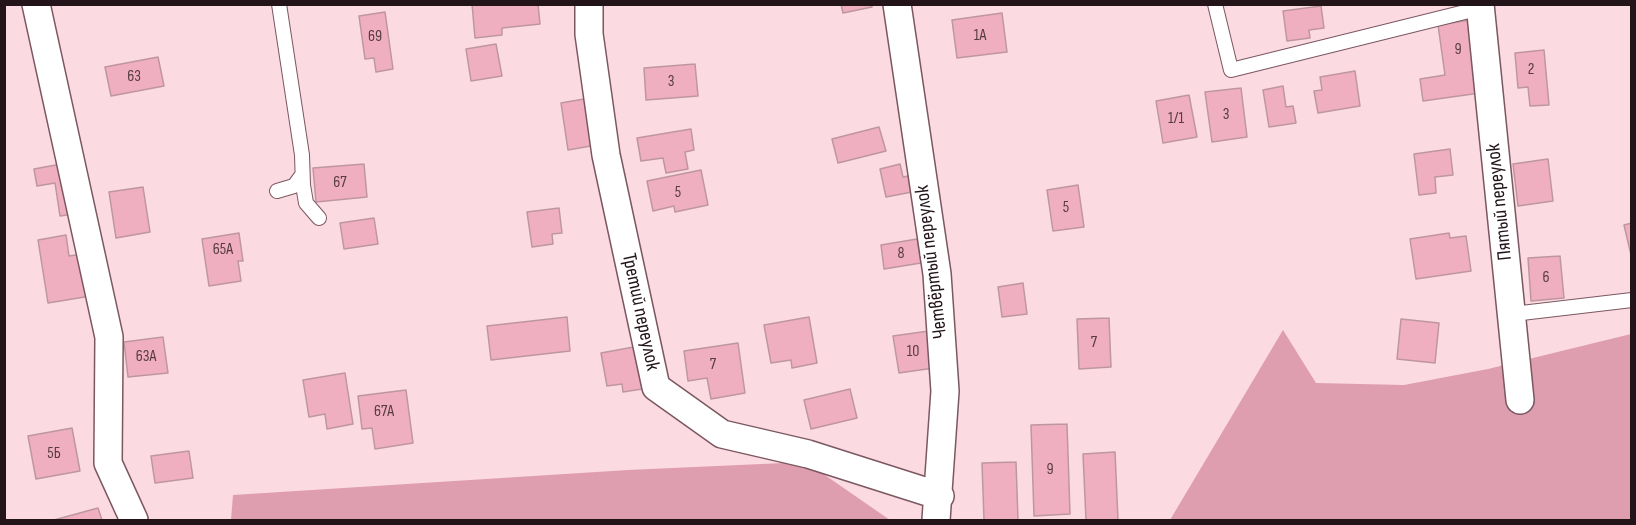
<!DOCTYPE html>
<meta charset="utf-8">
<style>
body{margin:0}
#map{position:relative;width:1636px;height:525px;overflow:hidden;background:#fcdae2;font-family:"Sofia Sans Condensed",sans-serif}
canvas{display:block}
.frame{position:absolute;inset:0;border:6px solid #221418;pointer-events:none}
</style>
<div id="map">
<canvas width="1636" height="525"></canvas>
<div class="frame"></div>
</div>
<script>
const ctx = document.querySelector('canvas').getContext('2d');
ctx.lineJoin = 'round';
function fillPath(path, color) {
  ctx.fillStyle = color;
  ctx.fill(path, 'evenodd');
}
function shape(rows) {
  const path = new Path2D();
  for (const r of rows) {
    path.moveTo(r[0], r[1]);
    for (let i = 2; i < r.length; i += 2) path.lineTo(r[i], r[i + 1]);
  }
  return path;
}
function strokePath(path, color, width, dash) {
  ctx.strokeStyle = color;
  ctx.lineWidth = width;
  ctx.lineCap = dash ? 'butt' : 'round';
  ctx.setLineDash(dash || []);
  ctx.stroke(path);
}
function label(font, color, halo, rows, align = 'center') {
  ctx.font = font + ' "Sofia Sans Condensed",sans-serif';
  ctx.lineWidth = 5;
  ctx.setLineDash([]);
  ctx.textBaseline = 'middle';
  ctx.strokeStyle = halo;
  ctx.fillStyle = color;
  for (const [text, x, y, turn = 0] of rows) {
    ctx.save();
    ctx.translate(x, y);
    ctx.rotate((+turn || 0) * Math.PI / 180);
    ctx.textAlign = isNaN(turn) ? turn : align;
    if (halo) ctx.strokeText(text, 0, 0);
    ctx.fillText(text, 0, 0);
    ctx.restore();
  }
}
const forest = shape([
 [1283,330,1316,383,1404,385,1488,369,1631,334,1631,520,1170,520],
 [806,462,890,520,231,520,233,495,628,470]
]);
const building = shape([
 [472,4,538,4,540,24,502,28,502,35,475,38,472,4],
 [841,4,872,4,872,7,843,13,841,4],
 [1321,6,1324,28,1309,30,1310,38,1287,41,1283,11,1321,6],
 [385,12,393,69,376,72,374,58,365,59,359,16,385,12],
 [1002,13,1007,52,957,58,952,20,1002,13],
 [1470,20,1480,93,1423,101,1420,79,1445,75,1438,25,1470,20],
 [496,44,502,76,471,81,466,49,496,44],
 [1544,50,1549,105,1530,106,1528,87,1518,88,1515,53,1544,50],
 [158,57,164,86,111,96,105,67,158,57],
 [695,64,698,96,646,100,644,68,695,64],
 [1355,71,1360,106,1318,113,1314,91,1322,90,1320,77,1355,71],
 [1283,86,1286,107,1293,106,1296,123,1269,127,1263,90,1283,86],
 [1241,88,1247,137,1212,142,1205,92,1241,88],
 [1189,95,1197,137,1163,143,1156,101,1189,95],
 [584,99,591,146,568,150,561,103,584,99],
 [879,127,886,151,838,163,832,139,879,127],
 [691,129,694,150,685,152,688,169,666,173,663,158,641,161,637,138,691,129],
 [1450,149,1453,175,1435,177,1436,193,1419,195,1414,154,1450,149],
 [1548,159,1553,201,1518,206,1513,164,1548,159],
 [72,162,80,213,60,216,55,183,37,186,34,169,72,162],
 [364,164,367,197,316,202,313,168,364,164],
 [900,164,903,177,908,176,912,192,886,197,880,169,900,164],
 [701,170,708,205,675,212,674,206,653,211,647,181,701,170],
 [1078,185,1084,227,1053,231,1047,190,1078,185],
 [143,187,150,232,116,238,109,192,143,187],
 [559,208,562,233,552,234,553,244,532,247,527,212,559,208],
 [374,218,378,244,344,249,340,223,374,218],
 [1632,223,1632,259,1624,225,1632,223],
 [239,233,243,261,238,261,241,281,209,286,202,239,239,233],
 [1449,233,1450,238,1466,236,1471,271,1416,279,1410,239,1449,233],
 [66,235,69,256,90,253,97,295,48,303,38,240,66,235],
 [917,239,921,263,884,269,881,245,917,239],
 [1560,256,1564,298,1531,301,1528,258,1560,256],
 [1023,283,1027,314,1002,317,998,287,1023,283],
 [567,317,570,351,491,360,487,326,567,317],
 [809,317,817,363,792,368,791,360,771,363,764,325,809,317],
 [1109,318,1111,367,1079,369,1077,319,1109,318],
 [1401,319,1439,323,1435,363,1397,359,1401,319],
 [929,331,934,368,899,373,893,336,929,331],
 [163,337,168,373,128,377,124,342,163,337],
 [738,343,745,393,711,399,707,378,688,381,684,351,738,343],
 [650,344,641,379,642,389,623,392,622,384,607,386,601,353,650,344],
 [345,373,353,424,327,429,325,414,309,417,303,380,345,373],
 [850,389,857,418,811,429,804,400,850,389],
 [406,390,413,443,375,449,372,428,362,429,358,396,406,390],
 [1067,424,1070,514,1034,516,1031,425,1067,424],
 [72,428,80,471,36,479,28,436,72,428],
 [189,451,193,478,155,483,151,456,189,451],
 [1115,452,1118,520,1086,520,1083,454,1115,452],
 [1016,462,1018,520,984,520,982,463,1016,462],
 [98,508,102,520,54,520,98,508]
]);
const lane = shape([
 [279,4,302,155,303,185,306,203,319,218],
 [1215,4,1231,70,1481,8],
 [277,191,294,186,302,175],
 [1513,314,1632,300]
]);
const street = shape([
 [36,4,109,337,108,463,134,520],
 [589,4,589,34,606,155,656,387,722,434,808,454,940,496],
 [897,4,937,274,945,391,936,520],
 [1480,4,1520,400]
]);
const numberNames = [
 ["1А",980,36],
 ["69",375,37],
 ["9",1458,50],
 ["2",1531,70],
 ["63",134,77],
 ["3",671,82],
 ["3",1226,115],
 ["1/1",1176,119],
 ["67",340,183],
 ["5",678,193],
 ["5",1066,208],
 ["65А",223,250],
 ["8",901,254],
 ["6",1546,278],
 ["7",1094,343],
 ["10",913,352],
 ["63А",146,357],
 ["7",713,365],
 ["67А",384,412],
 ["5Б",54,454],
 ["9",1050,470]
];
const streetNames = [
 ["Пятый переулок",1500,202,-96],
 ["Четвёртый переулок",932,262,-97],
 ["Третий переулок",640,312,78]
];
fillPath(forest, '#de9eaf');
fillPath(building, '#f0afc0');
strokePath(building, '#be96a0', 1.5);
strokePath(lane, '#7b5761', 16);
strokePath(street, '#7b5761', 30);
strokePath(lane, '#fff', 14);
strokePath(street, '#fff', 27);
label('16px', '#563b42', null, numberNames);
label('20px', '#221418', '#fff', streetNames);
</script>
